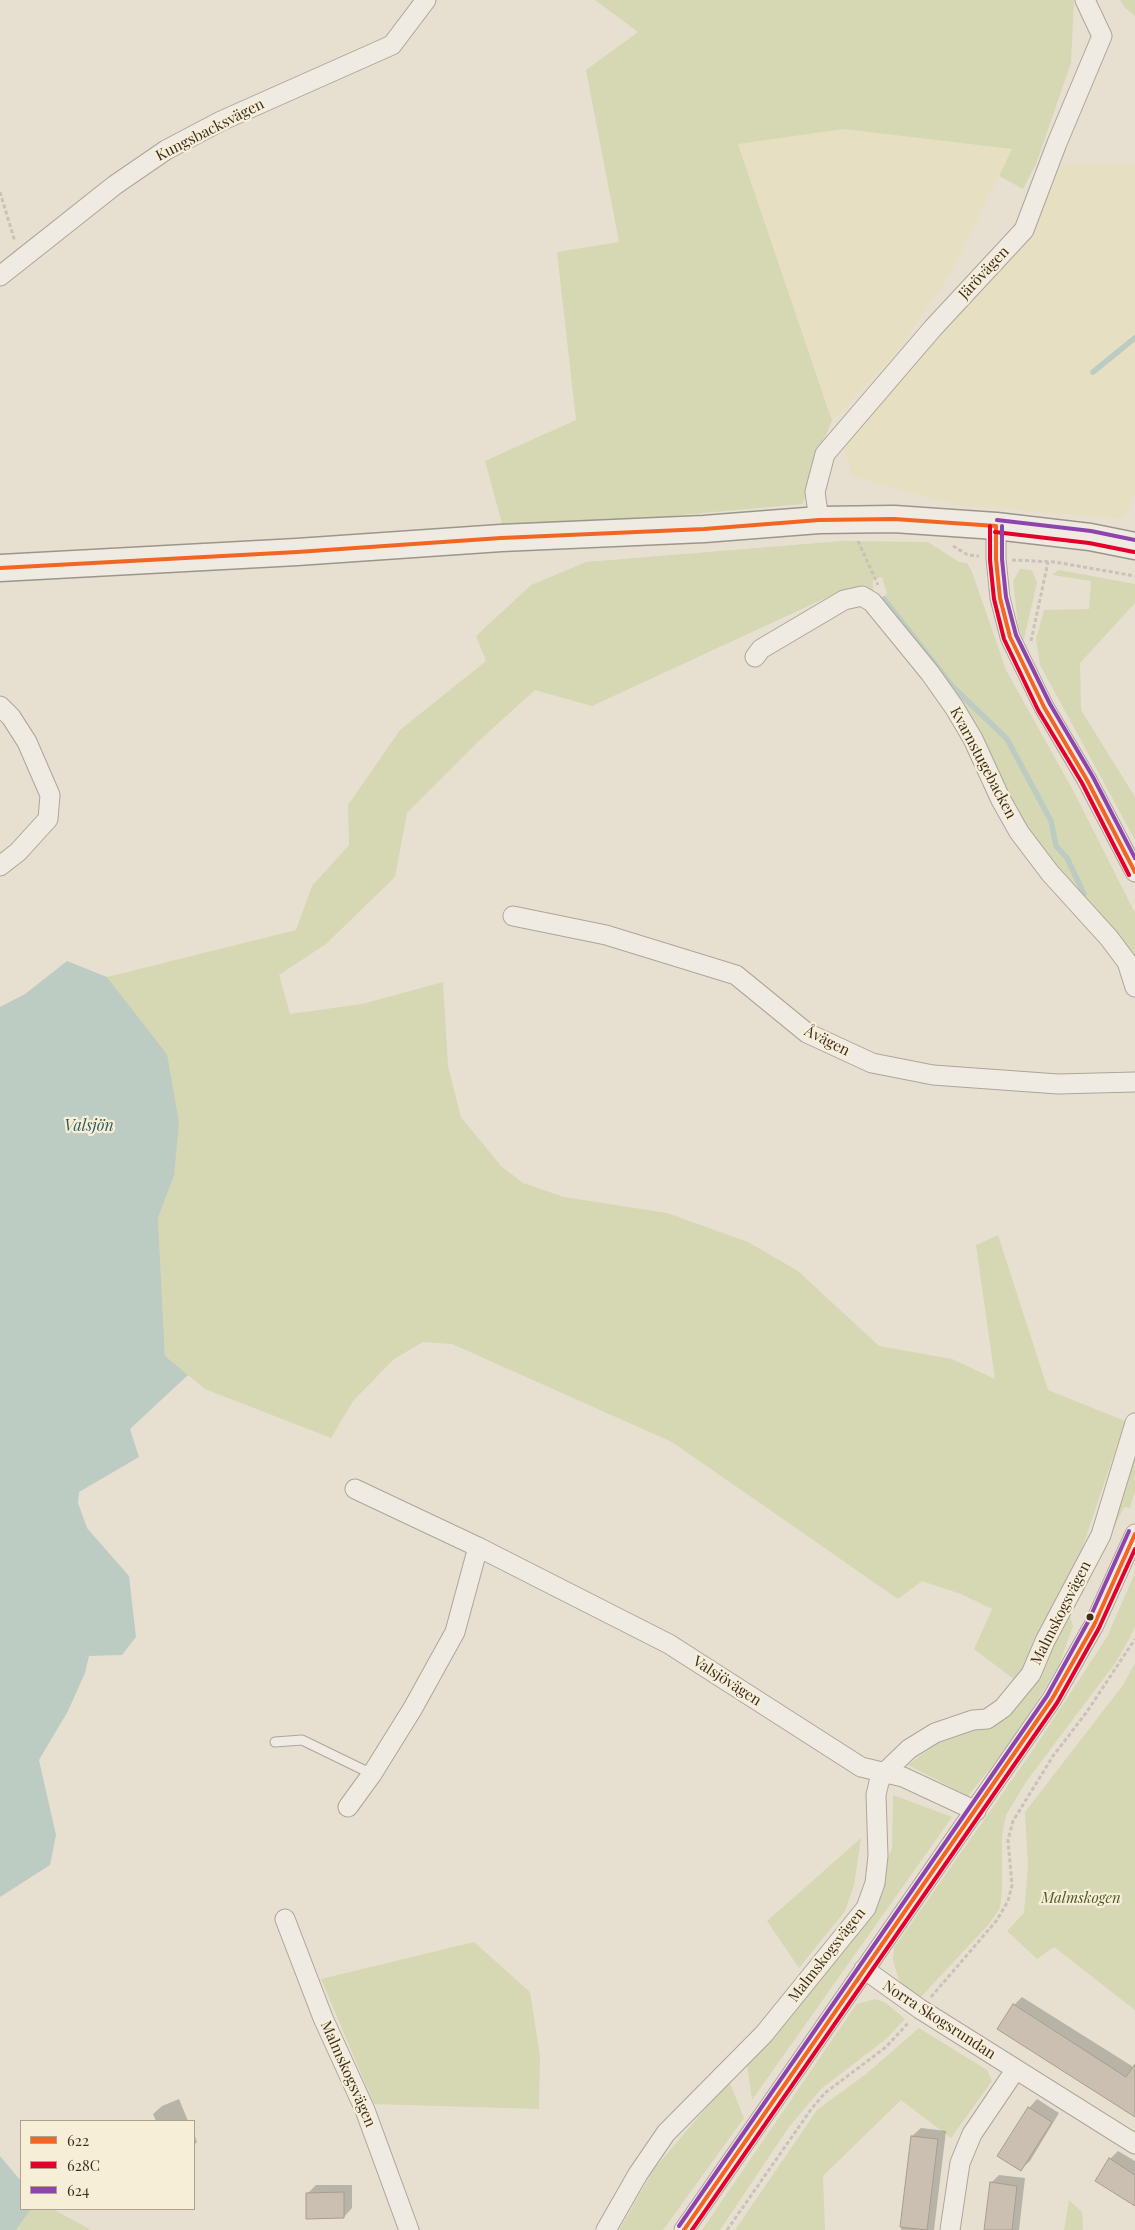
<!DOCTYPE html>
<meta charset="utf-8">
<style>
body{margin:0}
#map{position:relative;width:1135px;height:2230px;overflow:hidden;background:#e7e0d1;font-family:"Playfair Display",serif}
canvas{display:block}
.legend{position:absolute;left:20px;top:2120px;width:175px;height:90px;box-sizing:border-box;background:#f7eed8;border:1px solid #ada18e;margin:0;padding:6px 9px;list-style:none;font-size:15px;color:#3d2e20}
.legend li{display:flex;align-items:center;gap:10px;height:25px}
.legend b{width:25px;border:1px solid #ada18e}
</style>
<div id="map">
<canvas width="1135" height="2230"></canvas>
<ul class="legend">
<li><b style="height:6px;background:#f26522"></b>622</li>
<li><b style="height:6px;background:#e4002b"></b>628C</li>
<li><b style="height:6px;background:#8e44ad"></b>624</li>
</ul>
</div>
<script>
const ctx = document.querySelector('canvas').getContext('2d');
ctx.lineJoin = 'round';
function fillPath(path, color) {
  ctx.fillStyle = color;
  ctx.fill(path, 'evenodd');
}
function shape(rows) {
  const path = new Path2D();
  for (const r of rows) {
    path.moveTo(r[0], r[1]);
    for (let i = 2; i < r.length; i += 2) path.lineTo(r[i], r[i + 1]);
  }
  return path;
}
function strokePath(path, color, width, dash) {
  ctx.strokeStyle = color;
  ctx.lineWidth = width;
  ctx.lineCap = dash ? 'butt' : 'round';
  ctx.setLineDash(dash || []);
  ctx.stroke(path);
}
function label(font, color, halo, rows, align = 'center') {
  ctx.font = font + ' "Playfair Display",serif';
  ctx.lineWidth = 4.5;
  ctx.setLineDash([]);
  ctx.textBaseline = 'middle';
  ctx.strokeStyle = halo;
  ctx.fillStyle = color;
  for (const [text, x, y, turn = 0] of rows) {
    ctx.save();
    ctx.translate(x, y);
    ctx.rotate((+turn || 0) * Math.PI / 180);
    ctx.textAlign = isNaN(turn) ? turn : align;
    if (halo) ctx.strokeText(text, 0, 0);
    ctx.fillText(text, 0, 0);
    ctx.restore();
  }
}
const farmland = shape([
 [844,129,1012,149,951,273,896,354,832,421,738,144],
 [1062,165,1135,165,1135,494,1124,519,956,505,852,476,842,442,1035,222]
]);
const green = shape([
 [595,0,1074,0,1071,63,1036,164,1023,189,999,176,1012,149,844,129,738,144,832,421,811,469,803,504,504,531,485,461,576,420,557,252,619,242,586,70,638,32],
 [1120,0,1135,0,1135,16,1124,7],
 [842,541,928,542,959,562,967,563,972,572,1006,670,1075,794,1135,913,1135,968,1064,883,880,604,887,593,882,577,873,579,873,594,845,589,592,706,535,690,482,738,407,813,395,877,326,944,279,975,290,1014,362,1004,443,982,448,1066,461,1117,501,1166,523,1183,564,1197,667,1213,748,1242,798,1271,879,1346,952,1359,995,1379,976,1245,998,1235,1048,1390,1125,1421,1082,1549,1030,1661,1015,1680,974,1649,992,1609,961,1594,922,1581,898,1599,672,1442,452,1344,423,1342,394,1359,353,1401,331,1438,205,1389,165,1356,158,1218,174,1176,167,1054,107,977,296,930,312,886,349,845,348,805,400,730,486,661,476,636,531,585,586,562],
 [1020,569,1032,570,1037,583,1023,643,1018,624,1013,581],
 [1059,570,1135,584,1135,603,1080,663,1081,710,1135,797,1135,840,1040,665,1036,639,1044,610,1089,609,1091,581,1052,575],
 [1135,1442,1135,1491,1130,1508,1124,1507,1082,1595,1078,1591],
 [1135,1573,1135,1627,1128,1641,1116,1662,1026,1782,1006,1815,1002,1836,1002,1890,1000,1908,989,1924,919,1999,900,1984,893,1960,894,1948,1035,1747,1107,1637],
 [1076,1603,1070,1616,1073,1626,1059,1665,1013,1740,968,1796,908,1765,936,1744,984,1727,1072,1604],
 [1135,1663,1135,2010,1054,1947,1037,1959,1007,1931,1024,1913,1028,1866,1025,1812,1123,1685],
 [893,1795,952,1817,752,2100,747,2064,868,1910,892,1848],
 [861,1838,854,1885,845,1911,799,1968,767,1921],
 [474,1942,530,1992,540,2056,539,2109,374,2104,321,1979],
 [875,1999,886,2003,905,2019,886,2039,821,2089,789,2127,720,2230,702,2230,849,2015,857,2004],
 [919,2028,987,2070,992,2081,951,2138,901,2100,823,2176,825,2230,735,2230,817,2110,866,2074],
 [729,2081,744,2118,663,2230,619,2230,654,2169],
 [1069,2200,1082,2212,1083,2230,1064,2230],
 [31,2209,53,2209,91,2230,16,2230]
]);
const water = shape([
 [67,961,107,977,167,1054,179,1123,174,1176,158,1218,165,1356,188,1375,130,1429,139,1457,79,1492,78,1503,87,1528,129,1576,136,1637,122,1655,89,1656,85,1673,68,1711,39,1760,56,1835,50,1865,0,1897,0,1007,25,994],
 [0,2156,21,2181,21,2209,31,2209,16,2230,0,2230]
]);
const shadow = shape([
 [1022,1997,1135,2068,1135,2114,1014,2005],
 [179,2099,188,2121,156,2121,153,2114,162,2106],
 [1037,2099,1059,2113,1030,2161,1021,2169,1029,2108],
 [921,2128,946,2131,934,2230,901,2230,912,2136],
 [194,2134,197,2142,194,2145],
 [1118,2151,1135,2161,1135,2205,1110,2159],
 [999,2175,1025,2178,1019,2230,985,2230,991,2183],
 [316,2185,352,2185,352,2208,344,2217,307,2194]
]);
const stream = shape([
 [1093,372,1135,338],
 [884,599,952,686,1007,739,1051,821,1056,846,1067,858,1084,894]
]);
const building = shape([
 [1013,2004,1126,2077,1135,2064,1135,2117,997,2029,1013,2004],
 [1028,2107,1052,2122,1021,2171,997,2156,1028,2107],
 [911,2136,938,2139,927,2230,900,2227,911,2136],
 [1109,2158,1135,2175,1135,2206,1095,2181,1109,2158],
 [990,2182,1017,2186,1012,2230,984,2230,990,2182],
 [344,2192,344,2218,306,2219,306,2193,344,2192]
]);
const path = shape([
 [0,192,15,242],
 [858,541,878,585],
 [953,546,968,555,979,556],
 [1012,560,1055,562,1135,576],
 [1031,641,1048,562],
 [931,1997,997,1920,1008,1901,1012,1885,1008,1840,1013,1821,1053,1756,1086,1713,1135,1639],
 [727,2230,812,2108,825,2093,886,2047,909,2022]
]);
const lane = shape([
 [275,1742,302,1740,372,1774]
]);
const street = shape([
 [0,276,115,185,166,150,221,121,392,45,426,0],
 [819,520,815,492,825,454,933,328,1024,230,1057,143,1102,36,1085,0],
 [996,526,996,559,1000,598,1010,637,1044,707,1087,780,1135,872],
 [755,657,761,649,844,600,862,596,872,602,930,673,954,707,973,739,1001,800,1019,832,1050,873,1109,938,1127,962,1135,987],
 [0,706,11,717,27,742,50,795,48,819,18,852,0,866],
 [513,916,606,935,736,975,807,1033,872,1063,933,1075,1058,1084,1135,1082],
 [355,1489,478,1547,669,1644,861,1767,903,1777,976,1811],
 [348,1807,372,1774,413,1708,455,1632,478,1547],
 [285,1919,323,2018,365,2110,409,2230],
 [864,1969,920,2009,1135,2144],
 [606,2230,638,2174,666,2133,764,2034,866,1908,875,1883,878,1856,876,1795,879,1782,884,1773,909,1749,935,1733,973,1720,987,1719,1003,1708,1031,1674,1045,1641,1101,1535,1135,1423],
 [684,2230,1052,1699,1094,1625,1135,1534],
 [950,2230,960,2163,972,2134,1016,2069]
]);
const secondary = shape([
 [0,568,297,552,501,538,704,529,819,520,894,519,996,526,1090,537,1135,546]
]);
const bus1 = shape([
 [996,526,996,559,1000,598,1010,637,1044,707,1087,780,1135,872],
 [0,568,297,552,501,538,704,529,819,520,894,519,996,526],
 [684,2230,1052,1699,1094,1625,1135,1534]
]);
const bus2 = shape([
 [990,526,990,560,994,599,1004,639,1038,710,1082,783,1129,875],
 [995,532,1089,543,1134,552],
 [692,2230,1057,1703,1099,1628,1135,1549]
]);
const bus3 = shape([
 [997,520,1091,531,1135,540],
 [1002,526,1002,559,1006,597,1016,635,1050,704,1093,777,1135,858],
 [679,2226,1047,1696,1088,1622,1129,1531]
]);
const markers = [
 [1090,1617,4.5,"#3d2e20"]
];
const streetNames = [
 ["Kungsbacksvägen",210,130,-27],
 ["Järövägen",984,273,-47],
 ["Kvarnstugebacken",983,763,62],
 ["Åvägen",827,1041,27],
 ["Malmskogsvägen",1061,1613,-63],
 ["Valsjövägen",727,1681,33],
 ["Malmskogsvägen",827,1955,-52],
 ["Norra Skogsrundan",939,2020,33],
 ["Malmskogsvägen",348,2074,66]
];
const parkNames = [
 ["Malmskogen",1081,1898]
];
const waterNames = [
 ["Valsjön",89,1126]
];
fillPath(farmland, '#e6dfc2');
fillPath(green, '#d6d7b3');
fillPath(water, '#bcccc2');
fillPath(shadow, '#0003');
strokePath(stream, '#bcccc2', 5.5);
fillPath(building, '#cbbfb2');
strokePath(building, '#a89c90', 1);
strokePath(lane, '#ada599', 11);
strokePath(street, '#ada599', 21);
strokePath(secondary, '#9c958a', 29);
strokePath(path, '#c8c2b9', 3, [4, 2.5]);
strokePath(lane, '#efebe3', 9);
strokePath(street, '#efebe3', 19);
strokePath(secondary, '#efebe3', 26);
strokePath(bus1, '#f26522', 4);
strokePath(bus2, '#e4002b', 4);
strokePath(bus3, '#8e44ad', 4);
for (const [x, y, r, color] of markers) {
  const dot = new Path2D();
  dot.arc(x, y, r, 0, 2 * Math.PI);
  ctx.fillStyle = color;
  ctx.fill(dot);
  strokePath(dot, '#f7eed8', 2);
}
label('15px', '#3d2e20', '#f7eed8', streetNames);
label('italic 15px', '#4d5a26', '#f7eed8', parkNames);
label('italic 16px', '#2f5d5a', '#f7eed8', waterNames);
</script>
